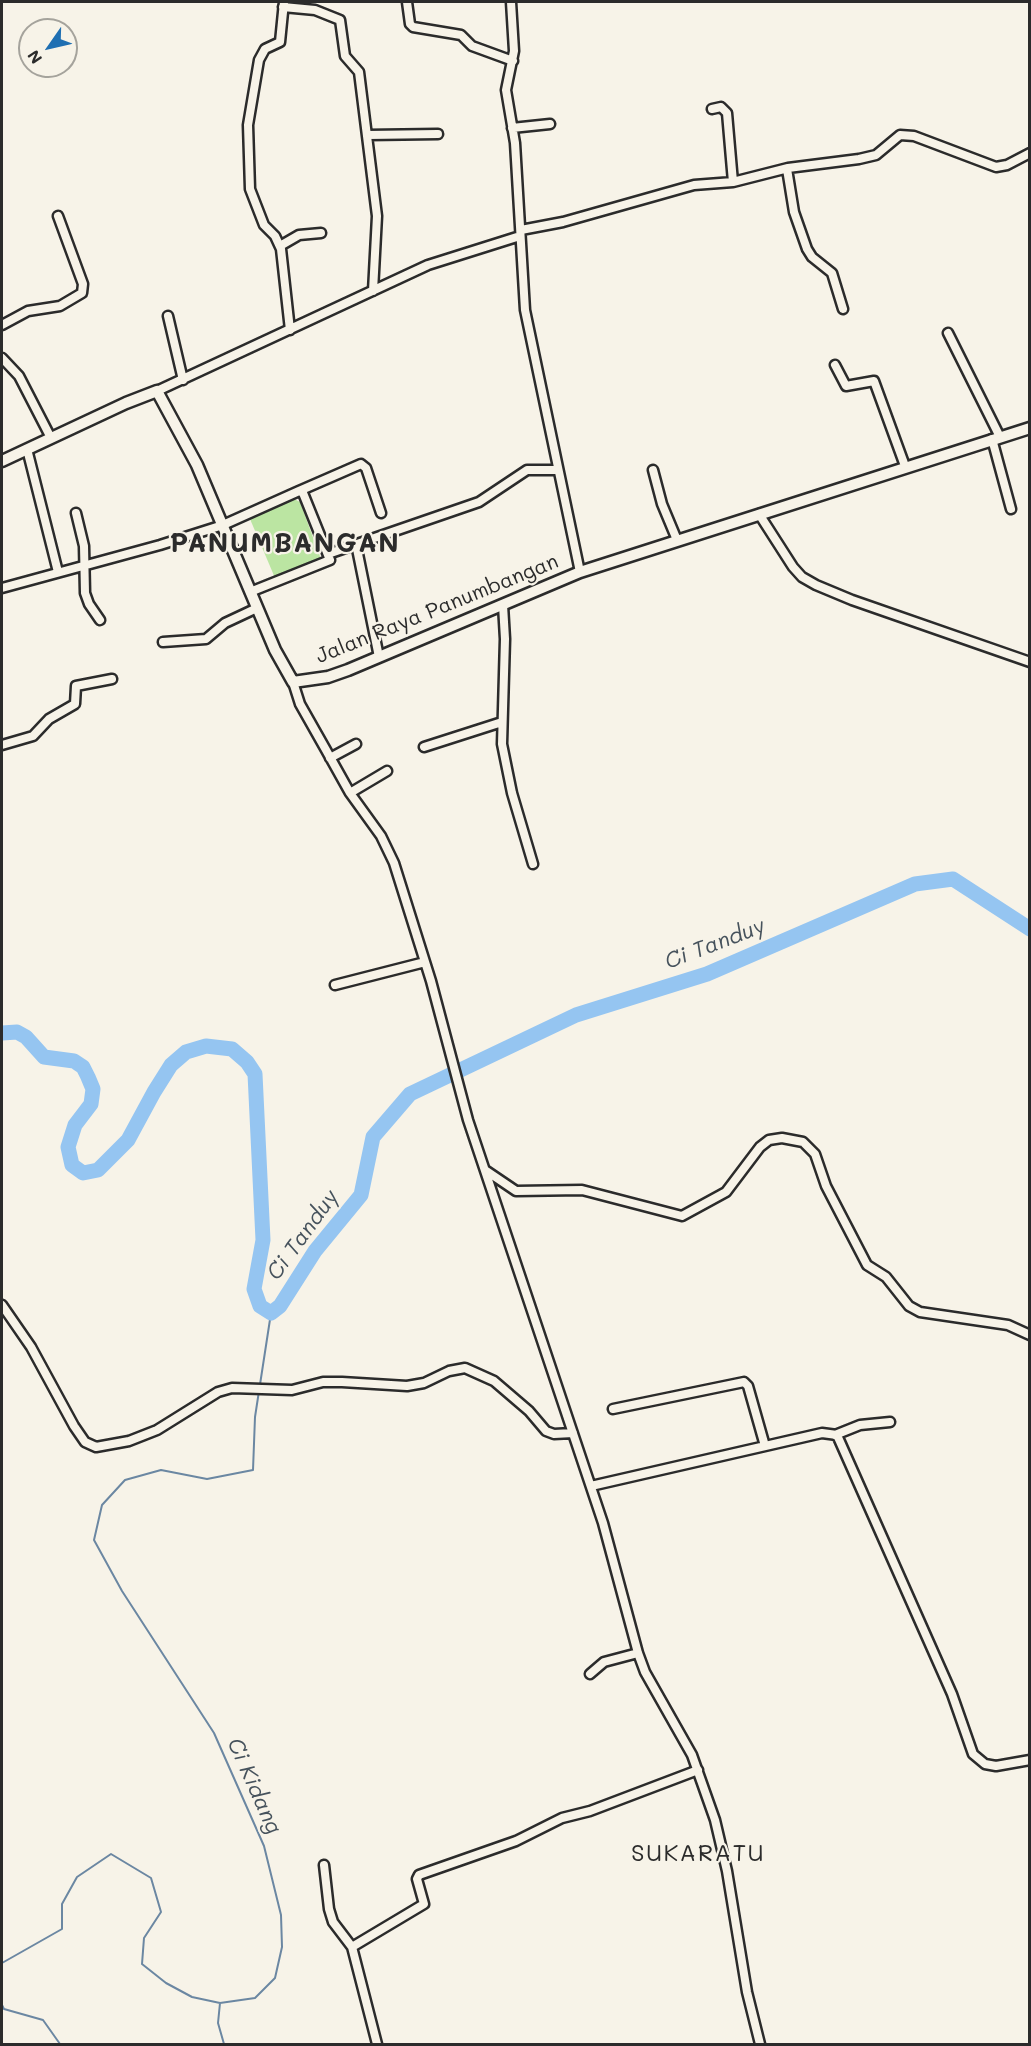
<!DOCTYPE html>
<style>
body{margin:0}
#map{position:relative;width:1031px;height:2046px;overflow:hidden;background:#f7f3e8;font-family:Mali,sans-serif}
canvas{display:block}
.frame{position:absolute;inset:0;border:3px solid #2b2b2b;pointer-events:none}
.north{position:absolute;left:18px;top:18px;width:60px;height:60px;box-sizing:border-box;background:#f7f3e8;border:2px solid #a5a39c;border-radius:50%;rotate:236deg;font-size:16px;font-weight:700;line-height:24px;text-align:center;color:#2b2b2b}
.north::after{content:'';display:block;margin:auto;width:21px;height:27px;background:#1f6fb2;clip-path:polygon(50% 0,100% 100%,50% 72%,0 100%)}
</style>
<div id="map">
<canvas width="1031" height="2046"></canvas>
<div class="frame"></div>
<div class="north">N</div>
</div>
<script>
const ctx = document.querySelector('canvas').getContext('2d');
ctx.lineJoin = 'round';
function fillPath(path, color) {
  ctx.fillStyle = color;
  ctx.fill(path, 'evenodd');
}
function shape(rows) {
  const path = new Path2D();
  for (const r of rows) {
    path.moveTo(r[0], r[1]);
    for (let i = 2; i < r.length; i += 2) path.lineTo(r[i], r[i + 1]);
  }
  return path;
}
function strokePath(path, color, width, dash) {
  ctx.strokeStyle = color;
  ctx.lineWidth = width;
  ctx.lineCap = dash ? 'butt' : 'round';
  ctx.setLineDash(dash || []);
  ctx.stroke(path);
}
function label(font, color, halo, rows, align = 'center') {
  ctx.font = font + ' Mali,sans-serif';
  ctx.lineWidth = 4.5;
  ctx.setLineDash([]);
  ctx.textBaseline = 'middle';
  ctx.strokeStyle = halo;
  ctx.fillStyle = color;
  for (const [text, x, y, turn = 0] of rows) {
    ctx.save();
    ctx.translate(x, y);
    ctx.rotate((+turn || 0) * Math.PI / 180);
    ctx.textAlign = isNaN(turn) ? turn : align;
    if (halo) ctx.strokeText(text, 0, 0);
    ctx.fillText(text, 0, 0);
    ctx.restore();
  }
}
const green = shape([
 [294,499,300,502,321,559,275,578,250,519]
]);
const stream = shape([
 [2,1963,62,1929,62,1904,77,1877,111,1854,151,1878,161,1912,144,1938,142,1964,166,1983,192,1997,220,2003,255,1998,275,1978,282,1947,281,1915,264,1846,214,1733,122,1591,94,1540,102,1505,125,1480,161,1470,207,1479,253,1470,255,1417,271,1313],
 [220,2003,218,2023,224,2044],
 [2,2005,4,2009,43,2020,60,2044]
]);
const river = shape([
 [2,1033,17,1032,26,1037,44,1057,74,1061,83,1067,88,1077,93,1089,91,1104,75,1125,68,1147,72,1165,83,1173,98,1170,128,1140,154,1092,171,1065,186,1052,206,1046,232,1049,247,1062,255,1074,263,1240,254,1289,260,1306,271,1313,280,1306,315,1251,361,1195,373,1137,410,1094,576,1015,707,974,915,884,953,879,1030,929]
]);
const minor = shape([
 [284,2,280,42,265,49,259,60,248,125,250,189,264,225,275,236,281,249,290,330],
 [407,2,410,24,413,27,461,35,472,46,513,61],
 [511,2,514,51,506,90,515,143,525,310,580,572],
 [283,7,315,10,340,20,345,56,359,72,377,216,373,291],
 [712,109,721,107,727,113,733,182],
 [512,128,550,124],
 [368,135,438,134],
 [787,169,794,212,807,249,812,257,832,273,843,309],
 [521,230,563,222,694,185,733,182,788,168,859,159,876,155,900,135,914,136,996,167,1007,165,1030,153],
 [280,246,299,235,321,233],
 [168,316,183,380],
 [2,325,28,311,60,306,82,293,83,284,58,216],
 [948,333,1000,437],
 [2,358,19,376,51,438],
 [835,365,846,386,874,381,905,466],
 [157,391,428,265,520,236],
 [992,439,1011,509],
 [27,449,58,572],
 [653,470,662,504,677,540],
 [299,491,361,464,366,468,381,513],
 [76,513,84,546,85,593,89,604,100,620],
 [759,514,793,567,802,577,816,585,852,600,1030,662],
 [356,544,379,657],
 [328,554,479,502,527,470,558,470],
 [2,588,160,545,223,525,299,491,303,493,330,560,250,592],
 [503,605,505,639,502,744,512,793,533,864],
 [163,642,206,639,225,623,257,608],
 [293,682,300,704,326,750,350,793,381,836,394,863,431,981,468,1120,603,1523,638,1653,645,1672,692,1755,715,1820,727,1871,747,1992,760,2044],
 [2,745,33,736,49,719,75,704,76,686,112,679],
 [424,747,502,722],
 [330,758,356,744],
 [350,793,387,771],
 [335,985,425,962],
 [485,1170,516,1191,582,1190,682,1216,726,1192,760,1147,769,1140,782,1138,803,1142,815,1154,826,1186,867,1265,886,1277,909,1306,920,1312,1008,1325,1030,1335],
 [2,1305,31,1347,74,1426,85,1442,96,1447,129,1441,157,1430,218,1392,232,1388,292,1390,323,1382,342,1382,407,1386,424,1383,449,1371,465,1368,494,1381,529,1411,546,1431,554,1434,573,1433],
 [613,1409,744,1382,748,1386,765,1446],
 [835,1435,860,1425,890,1422],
 [591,1486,822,1433,837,1435,952,1694,973,1754,985,1764,996,1766,1030,1760],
 [590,1674,604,1662,638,1653],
 [324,1865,329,1909,333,1922,352,1947,377,2044],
 [352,1947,424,1904,417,1879,419,1875,516,1841,562,1818,590,1811,698,1770]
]);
const major = shape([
 [2,461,126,403,157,391,197,465,275,650,293,682,328,677,348,670,580,572,1030,428]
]);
const streetNames = [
 ["Jalan Raya Panumbangan",437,609,-22]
];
const waterNames = [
 ["Ci Tanduy",715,944,-21],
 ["Ci Tanduy",303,1235,-54],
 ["Ci Kidang",254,1786,66]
];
const quarterNames = [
 ["SUKARATU",698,1854]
];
const districtNames = [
 ["PANUMBANGAN",285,544]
];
fillPath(green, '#bbe5a2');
strokePath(stream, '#6b87a2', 2);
strokePath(river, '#95c5f1', 15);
strokePath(minor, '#2b2b2b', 13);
strokePath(major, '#2b2b2b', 15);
strokePath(minor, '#f7f3e8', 8);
strokePath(major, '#f7f3e8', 10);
label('21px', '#2b2b2b', '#f7f3e8', streetNames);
label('italic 22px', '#46525c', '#f7f3e8', waterNames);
ctx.letterSpacing = '1.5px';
label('24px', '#2b2b2b', '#f7f3e8', quarterNames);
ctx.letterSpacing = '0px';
ctx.letterSpacing = '1.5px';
label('bold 27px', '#2b2b2b', '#f7f3e8', districtNames);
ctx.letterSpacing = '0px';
</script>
